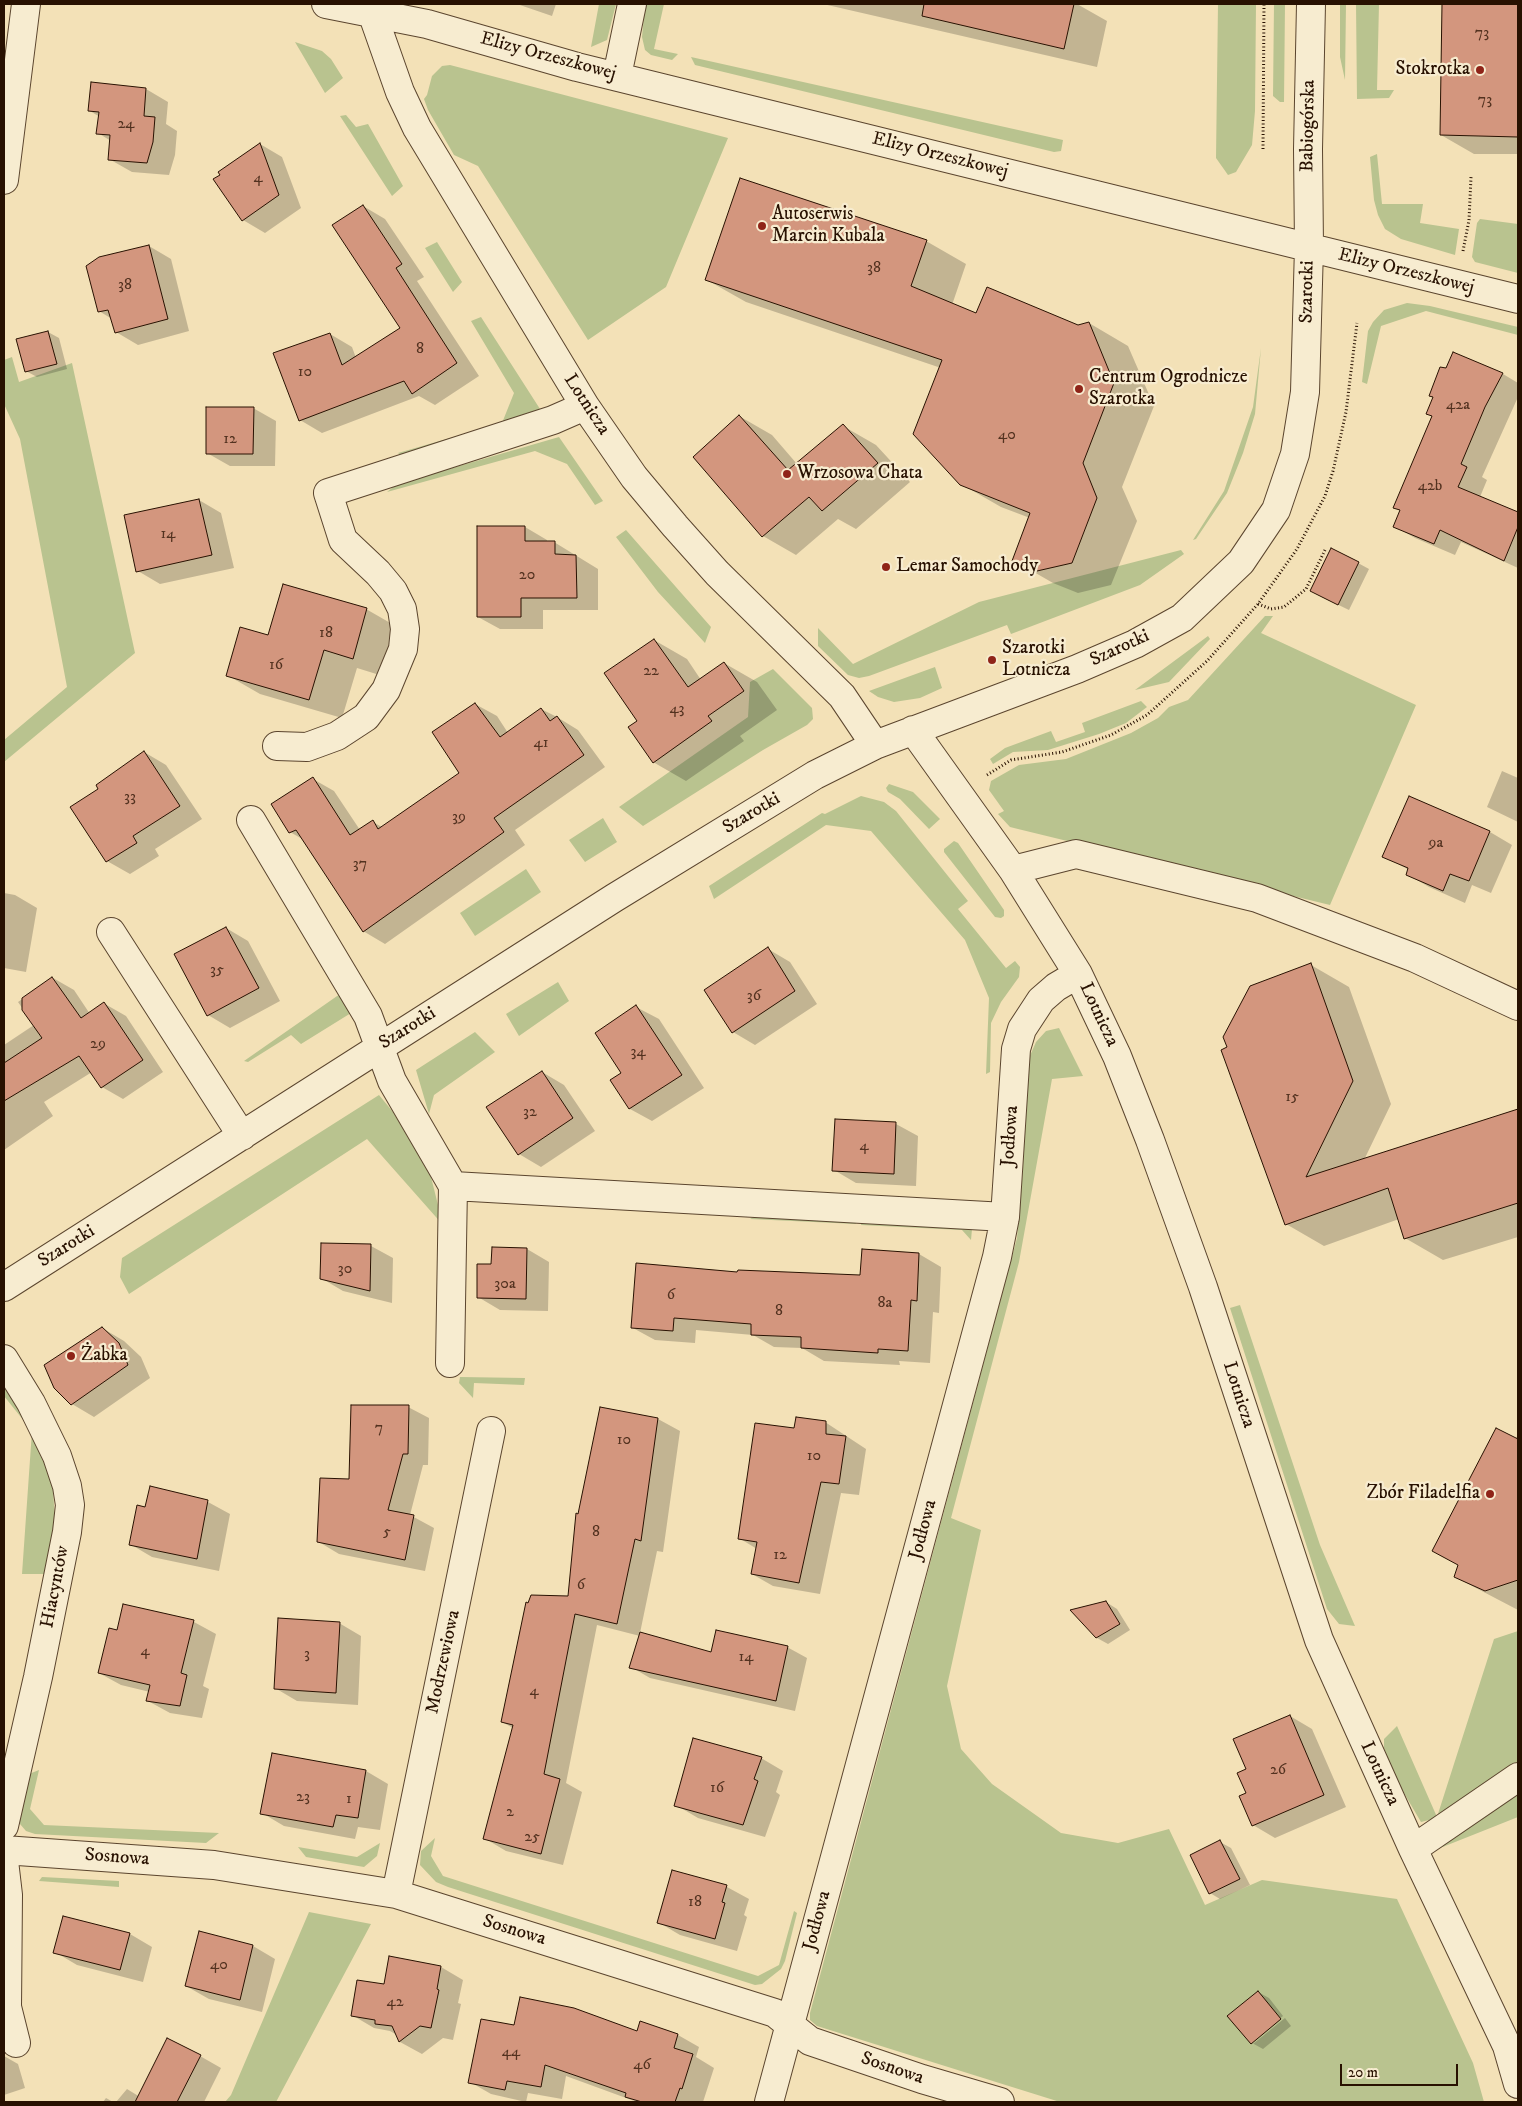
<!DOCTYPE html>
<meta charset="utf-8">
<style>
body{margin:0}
#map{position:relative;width:1522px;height:2106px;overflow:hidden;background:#f3e1b7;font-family:"IM FELL DW Pica",serif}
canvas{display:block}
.frame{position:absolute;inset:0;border:5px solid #281101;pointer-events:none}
.scale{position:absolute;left:1340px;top:2064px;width:118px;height:22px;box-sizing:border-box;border:2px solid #281101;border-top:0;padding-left:6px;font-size:15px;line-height:18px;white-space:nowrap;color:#281101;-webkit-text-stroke:4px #f7ecd0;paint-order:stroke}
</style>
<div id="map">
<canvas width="1522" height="2106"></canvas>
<div class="frame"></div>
<div class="scale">20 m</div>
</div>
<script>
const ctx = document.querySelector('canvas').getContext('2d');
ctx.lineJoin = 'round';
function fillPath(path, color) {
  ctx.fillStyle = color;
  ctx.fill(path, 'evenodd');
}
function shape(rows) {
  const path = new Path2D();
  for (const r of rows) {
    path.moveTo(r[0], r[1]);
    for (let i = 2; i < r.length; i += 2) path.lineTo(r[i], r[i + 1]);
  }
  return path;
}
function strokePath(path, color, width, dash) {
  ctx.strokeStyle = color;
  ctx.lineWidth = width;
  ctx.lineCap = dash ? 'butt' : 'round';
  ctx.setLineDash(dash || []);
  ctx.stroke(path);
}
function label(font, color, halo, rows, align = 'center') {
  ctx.font = font + ' "IM FELL DW Pica",serif';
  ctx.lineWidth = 4.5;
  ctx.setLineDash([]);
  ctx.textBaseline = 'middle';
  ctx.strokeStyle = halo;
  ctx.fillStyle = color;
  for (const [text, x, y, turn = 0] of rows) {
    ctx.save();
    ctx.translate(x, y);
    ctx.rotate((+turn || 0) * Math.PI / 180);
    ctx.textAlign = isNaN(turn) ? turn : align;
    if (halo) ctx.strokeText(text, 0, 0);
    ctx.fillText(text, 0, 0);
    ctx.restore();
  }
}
const green = shape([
 [599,4,616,4,607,40,591,47],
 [645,4,664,4,654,49,678,54,672,60,651,55,645,50,642,37],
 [1218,4,1256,4,1255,111,1252,145,1236,172,1228,175,1216,158],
 [1274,4,1285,4,1284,102,1280,102,1273,96],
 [1340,4,1346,4,1345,80,1340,57],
 [1356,4,1379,4,1377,90,1394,90,1389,98,1357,99],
 [295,42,322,51,331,59,343,78,325,93],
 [691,57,1063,140,1061,151,1054,152,695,65],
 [450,65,728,138,666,287,588,340,478,166,454,155,428,110,424,99,427,95,432,76,442,66],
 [346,115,356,127,368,124,403,186,392,196,340,116],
 [1377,154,1382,204,1423,204,1420,223,1459,229,1455,255,1401,239,1385,229,1378,215,1374,200,1370,157],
 [1480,219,1518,224,1518,273,1475,262,1472,257,1477,223],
 [437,242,462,282,453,292,425,248],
 [1407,303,1430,306,1518,327,1518,335,1426,311,1381,326,1367,384,1362,382,1368,331,1373,322,1384,310],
 [481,317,540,409,537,416,403,457,398,453,502,423,514,393,471,321],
 [1261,348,1255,414,1243,453,1227,493,1196,539,1193,540,1224,491,1253,407],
 [12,357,19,382,72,363,135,653,4,762,4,740,67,687,20,439,4,404,4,360],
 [559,437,603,501,595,505,567,464,535,451,387,492,397,484],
 [626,530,711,627,705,643,658,592,616,537],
 [1181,550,1184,554,1140,585,1011,634,1007,625,869,676,859,678,848,675,818,646,818,628,853,664,979,602],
 [1265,616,1273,616,1261,633,1416,705,1330,905,1018,829,1010,827,998,814,1004,811,989,790,991,781,1019,765,1066,759,1131,733,1158,718,1169,707,1188,700],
 [1208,636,1210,639,1169,682,1135,690],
 [935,667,942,688,920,698,894,702,878,697,869,691],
 [773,669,812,708,813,719,807,725,763,750,643,826,619,807,748,717,750,682],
 [1141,701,1147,707,1126,723,1099,734,1048,750,1013,752,993,764,990,759,1005,748,1051,731,1056,742,1085,732,1082,723],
 [889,784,913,792,940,819,929,829,900,799,888,792,886,788],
 [861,796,884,802,896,811,968,901,958,909,1006,968,1015,961,1020,967,1019,977,1001,1002,991,1023,990,1072,986,1074,989,998,965,940,871,831,826,825,714,899,709,886,822,813,825,814],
 [603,818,617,842,585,862,569,840],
 [954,841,958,843,1004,910,1004,916,1001,918,995,917,944,852,944,849],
 [526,869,541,892,475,936,460,913],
 [558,982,569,1001,519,1036,506,1014],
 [340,994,351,1013,301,1044,291,1035,248,1062,244,1061],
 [1059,1028,1083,1076,1052,1079,1019,1262,951,1518,981,1530,947,1686,961,1749,992,1784,1061,1833,1118,1843,1169,1829,1205,1905,1262,1880,1397,1899,1473,2063,1484,2102,1060,2102,817,2026,810,2020,810,2013,1017,1238,1023,1168,1026,1080,1029,1058,1036,1042,1046,1031],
 [475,1032,495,1052,434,1095,429,1114,416,1070],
 [379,1095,393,1112,431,1177,443,1225,367,1139,129,1294,120,1277,122,1258],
 [759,1214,855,1220,856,1224,750,1219],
 [862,1219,972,1229,971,1240,962,1230,861,1225],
 [1240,1305,1320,1545,1355,1626,1339,1624,1327,1609,1230,1308],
 [460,1377,525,1378,524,1385,474,1383,473,1398,459,1383],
 [4,1382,41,1446,53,1486,54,1506,56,1528,29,1673,24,1675,45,1574,22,1574,32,1431,4,1396],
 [1518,1631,1518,1765,1437,1818,1421,1822,1394,1776,1384,1748,1384,1739,1397,1726,1437,1817,1494,1639],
 [39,1770,30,1809,44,1825,219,1833,206,1843,35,1834,26,1831,20,1824,19,1816,29,1774],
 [1518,1785,1518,1817,1435,1850],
 [435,1838,431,1856,443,1876,758,1976,779,1965,794,1911,797,1913,785,1961,781,1969,762,1984,755,1985,448,1887,436,1882,420,1865,421,1851],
 [380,1843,377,1856,364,1867,306,1857,298,1847,357,1857],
 [42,1877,119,1881,119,1887,39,1881],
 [309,1912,371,1924,276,2102,225,2102,231,2095]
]);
const shadow = shape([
 [517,4,556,4,552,16],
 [823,4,1077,4,1107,21,1097,67],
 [1443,4,1518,4,1518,154,1474,154,1441,135],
 [146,89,168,102,166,124,177,131,175,155,169,175,132,172,109,159,111,141,98,133,100,117,90,111],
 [260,144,282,157,301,208,265,233,243,220],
 [363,206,385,219,424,277,417,281,479,376,435,405,419,396,322,433,300,420,330,334,352,347,356,358,402,328],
 [926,241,966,264,952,305,977,315,1078,326,1089,323,1128,346,1154,406,1122,487,1137,521,1111,585,1078,593,1053,583,1013,560,1030,518,1001,507,961,484,941,368,746,302,707,280],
 [149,246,171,259,189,331,138,345,116,332,112,319,99,311],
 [48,332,59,338,67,369,37,377,26,371],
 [1454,354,1503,374,1518,383,1518,397,1482,477,1487,480,1480,497,1518,513,1518,568,1461,542,1455,555,1415,538,1394,526,1402,511,1395,507,1433,416,1428,414],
 [253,408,276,421,275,466,230,466,207,453],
 [739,416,772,435,797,464,843,426,876,445,910,482,856,529,838,519,796,555,763,536],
 [199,500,221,513,234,568,160,584,138,571],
 [525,527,547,540,547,542,554,542,598,569,598,610,543,610,543,629,500,629,478,617],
 [1358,563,1369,569,1349,610,1322,597],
 [366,609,399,628,386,677,357,668,342,718,260,694,227,675,269,637],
 [654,640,687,659,701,680,724,663,757,682,777,710,740,736,744,741,686,781,653,762,638,721],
 [475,704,497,716,508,733,541,709,557,717,578,730,605,767,515,830,525,845,385,944,363,931,304,840,290,832,313,779,334,791,360,830,373,822,382,827,461,773],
 [144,752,166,765,202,819,155,849,159,856,130,874,107,861,100,789],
 [1502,771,1518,778,1518,822,1487,807],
 [1409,798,1490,832,1512,845,1491,893,1472,885,1465,903,1429,887,1407,874,1409,870,1384,856],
 [4,893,15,895,37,908,26,972,4,968],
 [226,928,248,941,280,1001,230,1028,208,1015],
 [768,949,790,962,817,1004,755,1045,733,1032],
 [1311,965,1349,987,1391,1104,1364,1160,1518,1111,1518,1237,1443,1260,1405,1238,1399,1219,1324,1246,1286,1224,1229,1048],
 [53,978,74,990,90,1014,105,1004,126,1016,163,1072,123,1099,102,1087,92,1072,44,1102,53,1116,4,1150,4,1045,34,1025,18,1002],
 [636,1007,659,1019,704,1088,652,1121,630,1109,623,1073],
 [542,1072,564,1085,595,1131,541,1167,519,1154,488,1107],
 [836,1120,896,1124,918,1136,916,1186,856,1183,834,1170],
 [322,1244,371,1246,393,1258,392,1303,343,1291,321,1278],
 [493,1248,527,1249,549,1262,548,1311,500,1310,478,1297,492,1265],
 [863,1251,919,1254,941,1267,939,1313,933,1312,930,1363,899,1361,900,1365,824,1361,802,1348,774,1347,753,1335,696,1330,695,1343,655,1340,633,1328,739,1274,862,1276],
 [102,1328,124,1341,141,1357,150,1378,94,1417,72,1404],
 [408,1407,429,1418,428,1465,423,1465,410,1515,434,1528,425,1571,339,1554,319,1542,351,1481],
 [601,1408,658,1419,680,1431,663,1552,657,1551,640,1633,712,1654,787,1647,807,1658,795,1711,650,1678,631,1667,640,1636,597,1625,566,1783,582,1792,563,1865,506,1851,484,1838,513,1728,502,1722,570,1598,579,1515],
 [825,1422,866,1449,859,1495,841,1493,820,1594,773,1586,752,1574,757,1549,739,1538,795,1430],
 [1518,1434,1518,1610,1455,1577],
 [151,1487,208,1502,230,1514,219,1571,152,1557,130,1544,146,1508],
 [1106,1602,1117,1609,1130,1630,1108,1644,1097,1638],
 [124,1606,194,1622,216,1634,203,1686,209,1689,202,1718,170,1713,148,1701,150,1692,121,1685,99,1673,118,1631],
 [339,1623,361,1636,358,1705,297,1701,275,1688],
 [1290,1716,1312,1729,1346,1807,1275,1838,1253,1825,1248,1793,1248,1769],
 [761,1758,783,1771,776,1792,780,1795,765,1837,698,1818,676,1805],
 [366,1771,388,1784,380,1830,358,1827,355,1839,284,1826,262,1813],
 [1220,1842,1231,1848,1250,1885,1220,1899,1210,1893],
 [672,1871,727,1887,749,1899,744,1915,747,1917,737,1951,680,1935,658,1922],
 [200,1933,253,1946,275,1959,262,2012,209,1999,186,1986],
 [130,1934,152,1947,143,1982,77,1965,55,1952],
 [441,1967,463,1980,458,2003,461,2004,453,2040,443,2038,422,2054,400,2042,397,2035,390,2031,374,2028,352,2015,385,1985],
 [1258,1992,1269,1998,1283,2016,1253,2040,1253,2044,1285,2018,1291,2026,1263,2049,1252,2043],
 [638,2032,678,2035,699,2047,696,2057,714,2068,703,2102,637,2102,566,2076,562,2099,528,2093,526,2102,491,2094,470,2082],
 [4,2056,18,2064,25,2088,4,2095],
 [200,2056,221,2068,204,2102,116,2102,127,2089,140,2097],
 [106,2098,113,2102,103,2102]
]);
const building = shape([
 [924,4,1074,4,1064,49,922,16,924,4],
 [1442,4,1518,4,1518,137,1440,135,1442,4],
 [91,82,146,88,144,116,155,117,153,142,147,163,108,160,110,135,96,134,99,112,88,111,91,82],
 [260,143,279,195,242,221,213,179,220,175,218,172,260,143],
 [740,178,927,240,911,286,976,313,987,287,1078,325,1089,322,1114,383,1083,463,1097,498,1072,563,1037,571,1012,561,1030,513,960,485,913,434,942,360,705,280,740,178],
 [363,205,402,264,396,268,457,363,412,394,404,381,299,421,273,353,330,333,342,365,400,328,332,225,363,205],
 [149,245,168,319,115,333,108,310,98,312,86,266,99,257,149,245],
 [48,331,57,364,25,372,16,339,48,331],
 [1453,352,1503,373,1485,407,1461,464,1467,467,1458,487,1518,512,1518,527,1504,561,1440,530,1434,544,1393,527,1400,510,1393,508,1432,416,1426,414,1433,397,1429,396,1440,367,1446,368,1453,352],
 [206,407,254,407,253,454,206,454,206,407],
 [739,415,788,470,843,424,878,463,822,511,809,497,762,537,693,457,739,415],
 [199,499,212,555,136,572,124,515,199,499],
 [477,526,525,526,525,541,555,541,555,554,576,555,577,598,521,598,521,617,477,617,477,526],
 [1331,548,1359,562,1338,605,1310,591,1331,548],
 [283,584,367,608,353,659,324,650,309,700,226,676,240,627,268,635,283,584],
 [654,639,688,687,724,662,744,691,708,716,712,721,653,763,628,727,637,721,604,673,654,639],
 [475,703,500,737,541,708,550,721,557,716,584,755,494,818,504,832,363,932,296,830,289,833,271,804,313,777,350,835,373,820,378,829,459,773,432,732,475,703],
 [144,751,180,806,133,836,137,843,106,862,70,807,98,789,96,785,144,751],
 [1409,796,1490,831,1469,881,1450,874,1443,891,1406,875,1408,868,1382,857,1409,796],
 [226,927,259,988,207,1016,174,954,226,927],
 [768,947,795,991,732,1033,704,990,768,947],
 [1311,963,1353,1081,1306,1177,1518,1109,1518,1203,1404,1239,1388,1188,1285,1225,1221,1050,1227,1047,1223,1037,1250,986,1311,963],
 [52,977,81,1018,104,1002,143,1060,101,1088,79,1056,4,1101,4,1063,42,1038,22,1010,22,998,52,977],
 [636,1005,682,1075,629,1109,610,1080,621,1073,595,1033,636,1005],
 [542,1071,573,1118,518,1155,486,1107,542,1071],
 [835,1119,896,1122,894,1174,832,1171,835,1119],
 [321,1243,371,1244,370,1291,320,1279,321,1243],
 [492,1247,527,1248,526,1299,477,1298,477,1264,491,1264,492,1247],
 [862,1249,919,1253,917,1301,911,1300,908,1351,878,1349,878,1353,801,1348,801,1337,751,1335,751,1324,674,1318,673,1331,631,1328,636,1263,737,1272,738,1270,860,1275,862,1249],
 [102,1327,119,1343,128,1365,71,1405,54,1388,44,1365,102,1327],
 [351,1405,409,1405,408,1454,403,1454,388,1510,414,1515,405,1560,317,1542,320,1478,349,1479,351,1405],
 [600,1407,658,1418,641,1541,635,1539,617,1624,575,1614,544,1774,560,1779,541,1854,483,1839,513,1725,501,1722,526,1602,528,1603,531,1595,568,1596,576,1513,578,1514,600,1407],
 [796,1417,826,1421,826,1434,846,1436,839,1484,821,1482,799,1583,751,1574,757,1542,738,1539,755,1423,794,1428,796,1417],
 [1496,1428,1518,1439,1518,1580,1485,1591,1454,1577,1458,1565,1432,1551,1496,1428],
 [150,1486,208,1500,197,1559,129,1545,137,1505,145,1507,150,1486],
 [1106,1601,1120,1624,1096,1638,1070,1610,1106,1601],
 [123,1604,194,1620,181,1673,187,1675,180,1706,146,1701,150,1685,98,1673,109,1628,117,1630,123,1604],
 [278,1618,340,1622,336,1693,274,1689,278,1618],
 [716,1630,788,1646,776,1701,629,1668,640,1632,711,1652,716,1630],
 [1290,1715,1324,1795,1252,1826,1239,1796,1246,1793,1237,1773,1246,1769,1233,1739,1290,1715],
 [693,1738,762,1757,754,1779,758,1781,743,1825,674,1806,693,1738],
 [272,1753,366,1770,358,1818,336,1815,333,1827,260,1814,272,1753],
 [1220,1840,1240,1879,1209,1894,1190,1855,1220,1840],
 [672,1870,727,1885,722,1902,725,1903,715,1939,657,1923,672,1870],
 [63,1916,130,1933,120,1970,53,1953,63,1916],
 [199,1931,253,1945,240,2000,185,1986,199,1931],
 [389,1956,441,1966,437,1989,439,1990,431,2028,420,2026,399,2042,392,2026,375,2024,375,2020,351,2016,357,1980,384,1984,389,1956],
 [1258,1991,1281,2019,1251,2044,1227,2016,1258,1991],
 [520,1997,574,2008,637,2031,640,2021,678,2034,674,2048,693,2054,682,2089,680,2088,675,2102,642,2102,625,2097,626,2093,545,2065,541,2087,507,2081,505,2090,468,2083,481,2019,514,2025,520,1997],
 [167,2038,201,2055,177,2102,135,2102,167,2038]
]);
const path = shape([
 [1263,149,1264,4],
 [1463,251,1469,220,1471,177],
 [1258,604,1271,609,1284,607,1306,589,1325,550],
 [987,775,1011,760,1062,752,1111,735,1147,715,1207,661,1258,604,1297,549,1325,496,1333,471,1346,412,1357,323]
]);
const minor = shape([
 [326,4,427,24,577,67,1518,299],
 [369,4,400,92,417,128,585,406,634,477,675,526,717,573,842,696,875,745],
 [617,76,632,4],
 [4,180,26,4],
 [913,730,1013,870,1078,974,1117,1056,1150,1140,1203,1287,1319,1640,1413,1849,1507,2046,1518,2084],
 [277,746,307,747,337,736,366,717,386,690,403,649,405,629,402,609,393,591,378,573,343,540,328,493,553,420,585,406],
 [251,820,368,1016,392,1081,453,1186,450,1363],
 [1013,870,1076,854,1257,898,1415,958,1518,1006],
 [111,932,242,1136],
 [453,1186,1005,1217],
 [4,1287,614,898,815,775,875,745,1077,669,1135,644,1182,618,1241,562,1276,510,1295,454,1305,392,1309,247,1308,149,1311,4],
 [4,1359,31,1403,57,1456,67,1486,70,1505,67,1532,38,1677,4,1826],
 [1413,1849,1518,1777],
 [4,1850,214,1865,396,1894,775,2013,810,2041,922,2079,1000,2102],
 [4,1861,8,1895,7,2007,16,2043],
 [396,1894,491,1431],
 [769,2102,997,1257,1005,1217,1016,1049,1022,1029,1041,1000,1056,987,1078,974]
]);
const markers = [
 [1480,70,5,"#8f2418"],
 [762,226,5,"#8f2418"],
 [1079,389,5,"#8f2418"],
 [787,474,5,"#8f2418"],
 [886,567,5,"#8f2418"],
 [992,660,5,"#8f2418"],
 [71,1356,5,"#8f2418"],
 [1490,1494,5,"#8f2418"]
];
const numberNames = [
 ["73",1482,34],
 ["73",1485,101],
 ["24",126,125],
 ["4",258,179],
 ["38",874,269],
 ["38",125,286],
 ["8",420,350],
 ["10",305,373],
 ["42a",1458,406],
 ["40",1007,436],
 ["12",230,440],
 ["42b",1430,487],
 ["14",168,535],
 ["20",527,576],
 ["18",326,634],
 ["16",276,666],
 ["22",651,672],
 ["43",677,710],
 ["41",541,744],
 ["33",130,798],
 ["39",459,818],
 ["9a",1436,844],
 ["37",360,865],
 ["35",217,971],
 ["36",754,997],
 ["29",98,1045],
 ["34",638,1053],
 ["15",1292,1098],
 ["32",530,1113],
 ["4",864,1147],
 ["30",345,1270],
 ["30a",505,1285],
 ["6",671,1296],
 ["8a",885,1304],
 ["8",779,1312],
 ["7",379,1429],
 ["10",624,1441],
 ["10",814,1457],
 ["5",387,1533],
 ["8",596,1533],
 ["12",780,1556],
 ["6",581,1586],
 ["4",145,1652],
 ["3",307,1655],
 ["14",746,1658],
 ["4",534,1692],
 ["26",1278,1771],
 ["16",717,1789],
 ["23",303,1798],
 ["1",349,1800],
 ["2",510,1813],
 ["25",532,1838],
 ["18",695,1903],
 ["40",219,1966],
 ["42",395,2003],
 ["44",511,2053],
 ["46",642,2066]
];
const streetNames = [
 ["Elizy Orzeszkowej",548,57,15],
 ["Babiogórska",1309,126,-89],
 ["Elizy Orzeszkowej",940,156,14],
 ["Elizy Orzeszkowej",1406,272,14],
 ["Szarotki",1308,292,-89],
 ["Lotnicza",586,405,57],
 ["Szarotki",1120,649,-25],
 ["Szarotki",752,814,-31],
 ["Lotnicza",1098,1015,65],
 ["Szarotki",408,1029,-32],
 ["Jodłowa",1011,1136,-86],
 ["Szarotki",67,1247,-32],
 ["Lotnicza",1238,1395,72],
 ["Jodłowa",924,1530,-75],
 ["Hiacyntów",56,1587,-79],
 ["Modrzewiowa",444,1662,-78],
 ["Lotnicza",1379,1774,65],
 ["Sosnowa",117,1858,4],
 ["Jodłowa",818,1921,-75],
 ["Sosnowa",514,1931,17],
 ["Sosnowa",892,2069,19]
];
const poiNames = [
 ["Stokrotka",1470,70,"right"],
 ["Autoserwis",772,215],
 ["Marcin Kubala",772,237],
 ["Centrum Ogrodnicze",1089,378],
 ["Szarotka",1089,400],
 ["Wrzosowa Chata",797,474],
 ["Lemar Samochody",896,567],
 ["Szarotki",1002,649],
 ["Lotnicza",1002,671],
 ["Żabka",81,1356],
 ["Zbór Filadelfia",1480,1494,"right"]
];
fillPath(green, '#b9c38f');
fillPath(shadow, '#0003');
fillPath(building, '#d3967e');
strokePath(building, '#281101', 1);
strokePath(minor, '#5b452e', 30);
strokePath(path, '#281101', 3, [1, 2.5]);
strokePath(minor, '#f7ecd0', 28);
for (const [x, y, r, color] of markers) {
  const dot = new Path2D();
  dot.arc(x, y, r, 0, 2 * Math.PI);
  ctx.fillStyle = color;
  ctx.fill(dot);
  strokePath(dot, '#f7ecd0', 2);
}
label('16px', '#533220', null, numberNames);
label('19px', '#281101', '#f7ecd0', streetNames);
label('19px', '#281101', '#f7ecd0', poiNames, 'left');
</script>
